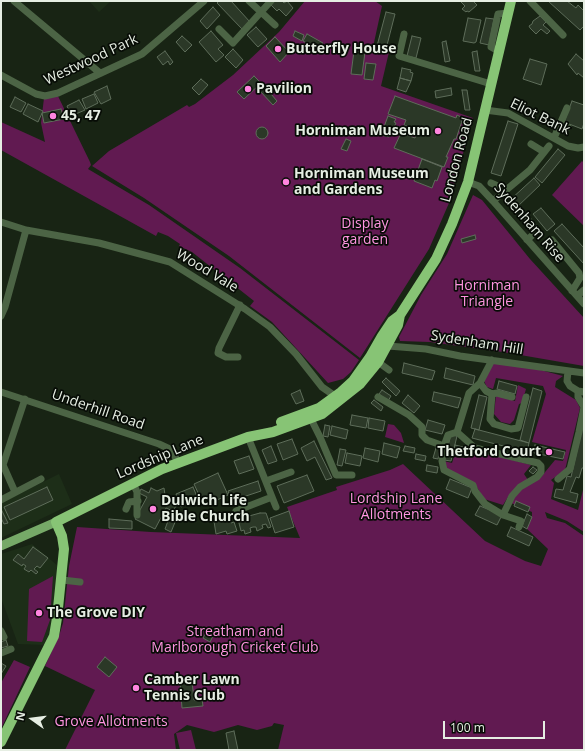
<!DOCTYPE html>
<style>
body{margin:0}
#map{position:relative;width:585px;height:751px;overflow:hidden;background:#182414;font-family:"Open Sans",sans-serif}
canvas{display:block}
.frame{position:absolute;inset:0;border:2px solid #e6eee3;pointer-events:none}
.north{position:absolute;left:12px;top:699px;width:40px;height:40px;-webkit-text-stroke:3px #070c06;paint-order:stroke;rotate:284deg;font-size:11px;font-weight:700;line-height:16px;text-align:center;color:#e6eee3}
.north::after{content:'';display:block;margin:auto;width:14px;height:18px;background:#e6eee3;clip-path:polygon(50% 0,100% 100%,50% 72%,0 100%)}
.scale{position:absolute;left:443px;top:721px;width:102px;height:18px;box-sizing:border-box;border:2px solid #e6eee3;border-top:0;padding-left:5px;font-size:12px;line-height:14px;white-space:nowrap;color:#e6eee3;-webkit-text-stroke:3px #070c06;paint-order:stroke}
</style>
<div id="map">
<canvas width="585" height="751"></canvas>
<div class="frame"></div>
<div class="north">N</div>
<div class="scale">100 m</div>
</div>
<script>
const ctx = document.querySelector('canvas').getContext('2d');
ctx.lineJoin = 'round';
function fillPath(path, color) {
  ctx.fillStyle = color;
  ctx.fill(path, 'evenodd');
}
function shape(rows) {
  const path = new Path2D();
  for (const r of rows) {
    if (r.length === 3) {
      path.moveTo(r[0] + r[2], r[1]);
      path.arc(r[0], r[1], r[2], 0, 2 * Math.PI);
      continue;
    }
    path.moveTo(r[0], r[1]);
    for (let i = 2; i < r.length; i += 2) path.lineTo(r[i], r[i + 1]);
  }
  return path;
}
function strokePath(path, color, width, dash) {
  ctx.strokeStyle = color;
  ctx.lineWidth = width;
  ctx.lineCap = dash ? 'butt' : 'round';
  ctx.setLineDash(dash || []);
  ctx.stroke(path);
}
function label(font, color, halo, rows, align = 'center') {
  ctx.font = font + ' "Open Sans",sans-serif';
  ctx.lineWidth = 3.5;
  ctx.setLineDash([]);
  ctx.textBaseline = 'middle';
  ctx.strokeStyle = halo;
  ctx.fillStyle = color;
  for (const [text, x, y, turn = 0] of rows) {
    ctx.save();
    ctx.translate(x, y);
    ctx.rotate((+turn || 0) * Math.PI / 180);
    ctx.textAlign = isNaN(turn) ? turn : align;
    if (halo) ctx.strokeText(text, 0, 0);
    ctx.fillText(text, 0, 0);
    ctx.restore();
  }
}
const built = shape([
 [89,1,111,1,99,12],
 [59,474,72,504,1,538,1,503],
 [32,544,58,566,54,622,45,645,18,644,1,598,1,554]
]);
const green = shape([
 [305,1,375,1,382,6,373,47,389,52,381,86,473,118,449,203,429,249,360,358,229,256,144,198,92,166,109,151,187,105,189,107,195,104,233,75,279,32],
 [57,94,90,162,91,165,88,169,149,205,240,268,359,360,351,372,343,379,328,383,272,322,250,306,254,301,192,252,179,246,180,244,168,236,158,232,156,236,1,150,1,122,45,142,41,123,44,98],
 [582,161,584,163,584,226,552,195],
 [473,195,482,200,530,259,584,318,584,366,503,352,430,342,400,341,399,337,421,295,447,254],
 [493,363,533,368,563,376,556,381,555,387,576,400,580,408,565,470,551,480,554,483,551,499,578,510,584,486,584,532,567,521,545,512,547,518,565,523,584,536,584,750,278,750,284,725,274,723,272,726,257,730,238,725,214,732,187,725,174,734,176,750,65,750,95,690,45,666,59,636,63,623,69,566,77,527,151,532,300,538,287,507,337,490,336,487,390,470,403,464,485,541,525,561,541,566,548,549,527,529,532,517,532,512,511,503,514,496,526,486,541,477,555,460,563,461,566,450,532,442,546,394,543,386,496,378,493,389,487,387,484,381],
 [518,385,526,389,522,403,519,404,514,420,510,424,501,422,494,414,496,395,515,401],
 [388,424,394,425,401,433,404,443,385,437],
 [472,449,531,465,524,474,528,480,508,497,503,505,484,499,475,484,448,475,444,461,452,463,454,457,466,458],
 [53,576,50,620,42,642,27,641,29,589],
 [14,660,30,667,1,729,1,683],
 [191,730,196,750,180,750,176,733]
]);
const building = shape([
 [219,1,231,1,250,22,242,29,217,3,219,1],
 [273,1,282,1,284,3,287,1,293,8,286,16,279,9,277,11,270,4,273,1],
 [460,1,473,1,477,5,469,12,467,11,466,12,462,9,465,6,460,1],
 [548,1,567,1,576,8,578,5,584,11,584,26,580,30,548,1],
 [213,7,220,15,207,29,200,21,213,7],
 [386,12,395,14,386,49,377,46,386,12],
 [540,16,546,22,543,25,550,31,547,34,541,29,536,34,530,28,529,26,532,24,533,21,540,16],
 [468,18,481,20,476,42,474,43,463,41,468,18],
 [486,18,494,19,489,45,480,43,486,18],
 [256,27,267,39,258,47,247,35,256,27],
 [211,31,223,45,218,49,224,55,216,62,199,42,211,31],
 [295,31,304,35,302,41,293,36,295,31],
 [307,34,323,43,319,50,303,41,307,34],
 [182,36,192,45,185,52,176,42,182,36],
 [412,36,421,38,416,58,407,56,412,36],
 [275,37,289,52,280,62,266,46,275,37],
 [446,41,450,61,445,62,442,42,446,41],
 [233,49,243,60,236,68,225,57,233,49],
 [165,51,173,62,170,65,168,61,163,65,157,57,165,51],
 [354,51,365,52,362,75,351,74,354,51],
 [477,51,480,71,475,71,472,52,477,51],
 [576,54,584,61,584,78,578,73,577,75,568,64,576,54],
 [530,59,547,64,541,85,523,79,530,59],
 [366,63,376,64,373,80,364,79,366,63],
 [402,68,411,70,410,72,413,73,411,81,400,78,402,68],
 [254,76,261,83,244,99,237,92,254,76],
 [400,78,411,81,406,92,397,89,400,78],
 [201,79,208,85,199,95,192,88,201,79],
 [107,86,111,99,101,104,94,92,107,86],
 [265,87,277,101,273,105,260,91,265,87],
 [451,88,452,95,436,98,435,91,451,88],
 [462,90,467,90,470,110,465,110,462,90],
 [94,94,98,103,86,109,82,99,94,94],
 [395,96,456,118,457,115,463,118,456,139,454,139,446,157,448,157,444,167,394,148,401,133,415,138,418,130,404,125,406,120,388,114,395,96],
 [15,97,26,103,21,112,10,107,15,97],
 [79,100,85,110,71,116,67,106,79,100],
 [572,101,584,105,584,123,582,129,564,122,572,101],
 [28,104,43,111,38,122,23,114,28,104],
 [61,109,64,119,44,123,42,113,61,109],
 [388,116,396,119,394,122,396,123,389,137,381,135,388,116],
 [465,121,3.5],
 [508,121,518,124,501,176,491,173,508,121],
 [262,133,6],
 [346,139,351,141,347,151,341,149,346,139],
 [558,149,565,155,542,183,535,177,558,149],
 [422,159,442,167,437,181,435,180,432,188,414,181,422,159],
 [534,178,540,185,517,207,510,200,534,178],
 [541,208,555,224,547,231,533,214,541,208],
 [562,224,584,248,584,264,554,231,562,224],
 [475,235,476,239,462,243,461,239,475,235],
 [404,363,435,371,432,380,402,373,404,363],
 [446,368,475,376,473,385,444,378,446,368],
 [386,378,400,391,396,396,382,382,386,378],
 [499,381,517,386,515,394,497,389,499,381],
 [533,388,542,391,529,443,520,440,533,388],
 [300,390,304,401,296,404,291,394,300,390],
 [382,390,391,396,388,401,379,394,382,390],
 [434,392,461,398,458,408,432,401,434,392],
 [408,395,420,406,414,413,402,403,408,395],
 [479,395,487,397,479,430,471,428,479,395],
 [374,400,383,407,381,411,371,403,374,400],
 [352,415,368,418,366,428,350,425,352,415],
 [369,418,385,421,383,431,368,428,369,418],
 [428,420,445,425,442,434,425,430,428,420],
 [584,420,584,468,582,468,579,478,576,477,570,492,578,494,576,503,554,497,556,489,563,490,567,476,571,477,584,420],
 [325,425,330,426,328,437,323,436,325,425],
 [332,426,348,430,346,439,330,435,332,426],
 [475,429,529,443,527,452,472,438,475,429],
 [451,435,457,436,451,461,444,460,451,435],
 [292,439,298,454,283,460,277,444,292,439],
 [314,441,332,478,326,480,315,457,307,461,301,448,314,441],
 [384,443,400,447,397,458,382,454,384,443],
 [455,445,463,447,462,453,453,451,455,445],
 [535,445,565,452,563,459,534,453,535,445],
 [271,446,277,461,268,464,262,450,271,446],
 [405,446,415,448,414,453,403,451,405,446],
 [365,448,380,451,378,462,363,458,365,448],
 [436,448,440,449,438,459,433,458,436,448],
 [340,449,346,450,342,466,337,465,340,449],
 [347,453,362,456,360,466,345,463,347,453],
 [416,454,426,456,425,461,415,459,416,454],
 [249,456,254,469,239,474,234,461,249,456],
 [427,465,438,467,437,473,426,471,427,465],
 [533,467,537,470,533,474,529,471,533,467],
 [218,473,228,495,204,506,194,484,218,473],
 [307,475,314,491,284,503,277,486,307,475],
 [450,479,472,488,468,498,446,489,450,479],
 [258,481,261,491,231,501,228,491,258,481],
 [47,487,53,500,10,520,4,507,47,487],
 [193,487,198,499,181,507,176,494,193,487],
 [151,488,157,491,164,488,165,495,171,498,168,503,176,506,173,511,166,508,155,529,135,519,147,497,139,493,141,489,149,493,151,488],
 [516,501,530,507,528,512,514,506,516,501],
 [480,506,502,515,497,525,475,515,480,506],
 [1,509,8,523,4,524,1,518,1,509],
 [289,511,294,527,275,533,270,518,289,511],
 [221,512,224,521,230,519,231,523,234,522,237,531,227,534,226,531,216,534,213,515,221,512],
 [171,513,178,515,171,532,165,529,171,513],
 [260,513,266,513,271,527,268,528,266,524,262,525,263,528,257,531,256,527,253,527,250,528,251,532,245,534,244,530,241,531,238,519,260,513],
 [527,514,532,517,527,529,522,526,527,514],
 [109,519,132,521,132,529,109,528,109,519],
 [511,527,533,537,529,546,507,536,511,527],
 [33,547,48,558,40,568,37,566,34,569,38,572,36,574,31,570,29,572,24,569,26,566,23,564,22,566,13,560,18,554,24,559,33,547],
 [208,628,215,632,210,642,203,638,208,628],
 [6,640,8,646,1,648,1,642,6,640],
 [105,657,117,667,109,677,97,667,105,657],
 [1,663,6,666,1,674,1,663],
 [192,681,194,700,202,699,203,706,182,708,180,682,192,681],
 [234,731,238,750,229,750,226,733,234,731]
]);
const minor = shape([
 [14,1,100,73],
 [249,1,275,25],
 [530,1,563,35],
 [219,29,233,43,271,1],
 [404,34,399,56,491,84],
 [500,52,491,47,498,14,509,13],
 [1,75,36,94,45,96,58,93,142,54,204,1],
 [485,110,508,113,568,146,578,148,584,147],
 [560,124,568,127],
 [554,138,567,108],
 [531,144,544,152],
 [468,182,479,186,493,201,584,304],
 [491,183,500,187,504,192],
 [493,201,530,170,549,146],
 [1,222,26,230,99,243,170,262,245,309,270,327,296,354,322,387,335,396],
 [527,240,537,231,528,220],
 [552,240,579,273,580,278,572,291],
 [577,296,584,290],
 [1,316,5,307,26,230],
 [385,347,388,346,426,349,460,356,584,373],
 [238,357,226,357,218,353,219,348,240,305],
 [378,362,389,370],
 [568,371,567,381,570,386,578,391,584,392],
 [480,383,486,391,492,394,490,419,494,424,511,429,518,428,526,397],
 [1,392,159,444,172,450,178,463],
 [492,394,497,393,512,397],
 [378,397,409,415,422,427,422,435,427,440,444,446],
 [311,419,320,437,336,475,352,475],
 [457,432,475,448,538,463,541,466,541,472,537,477,520,487,512,496,503,515],
 [457,432,448,435,444,446,442,461,444,470,473,485,475,491,485,504,503,515,521,521,519,527],
 [457,432,469,393,480,383,492,360],
 [248,437,276,507],
 [558,479,570,469,579,432,584,407,578,397,578,391],
 [266,481,291,472],
 [133,483,137,492,137,515],
 [15,492,3,465,25,399],
 [1,500,41,479],
 [126,509,129,502,138,501],
 [236,511,272,497],
 [62,580,80,582],
 [1,631,4,637],
 [1,653,11,649]
]);
const major = shape([
 [1,546,56,522]
]);
const highway = shape([
 [281,422,319,408,341,392,353,381,370,357,382,336,392,321,400,315,436,259,452,224,468,182,511,1],
 [1,742,54,636,57,618,64,549,62,536,56,522,162,469,248,437,273,432,322,414,360,384,378,362,398,325,400,315]
]);
const markers = [
 [278,49,4,"#ff85df"],
 [248,89,4,"#ff85df"],
 [53,116,4,"#ff85df"],
 [438,131,4,"#ff85df"],
 [286,182,4,"#ff85df"],
 [549,452,4,"#ff85df"],
 [153,509,4,"#ff85df"],
 [39,613,4,"#ff85df"],
 [136,688,4,"#ff85df"]
];
const poiNames = [
 ["Butterfly House",286,49],
 ["Pavilion",256,89],
 ["45, 47",61,116],
 ["Horniman Museum",430,131,"right"],
 ["Horniman Museum",294,174],
 ["and Gardens",294,190],
 ["Thetford Court",541,452,"right"],
 ["Dulwich Life",161,501],
 ["Bible Church",161,517],
 ["The Grove DIY",47,613],
 ["Camber Lawn",144,680],
 ["Tennis Club",144,696]
];
const streetNames = [
 ["Westwood Park",91,60,-25],
 ["Eliot Bank",540,117,26],
 ["London Road",457,160,-75],
 ["Sydenham Rise",529,223,49],
 ["Wood Vale",207,271,31],
 ["Sydenham Hill",477,343,9],
 ["Underhill Road",98,410,19],
 ["Lordship Lane",160,457,-23]
];
const parkNames = [
 ["Display",365,224],
 ["garden",365,240],
 ["Horniman",487,286],
 ["Triangle",487,302],
 ["Lordship Lane",396,499],
 ["Allotments",396,515],
 ["Streatham and",235,632],
 ["Marlborough Cricket Club",235,648],
 ["Grove Allotments",111,722]
];
fillPath(built, '#1d2e18');
fillPath(green, '#611a51');
fillPath(building, '#2b3827');
strokePath(building, '#5e6d5a', 1);
strokePath(minor, '#4c6445', 7);
strokePath(major, '#76a968', 9);
strokePath(highway, '#87c475', 10);
for (const [x, y, r, color] of markers) {
  const dot = new Path2D();
  dot.arc(x, y, r, 0, 2 * Math.PI);
  ctx.fillStyle = color;
  ctx.fill(dot);
  strokePath(dot, '#070c06', 1.5);
}
label('bold 14px', '#e6eee3', '#070c06', poiNames, 'left');
label('14px', '#e6eee3', '#070c06', streetNames);
label('14px', '#ff95e1', '#070c06', parkNames);
</script>
